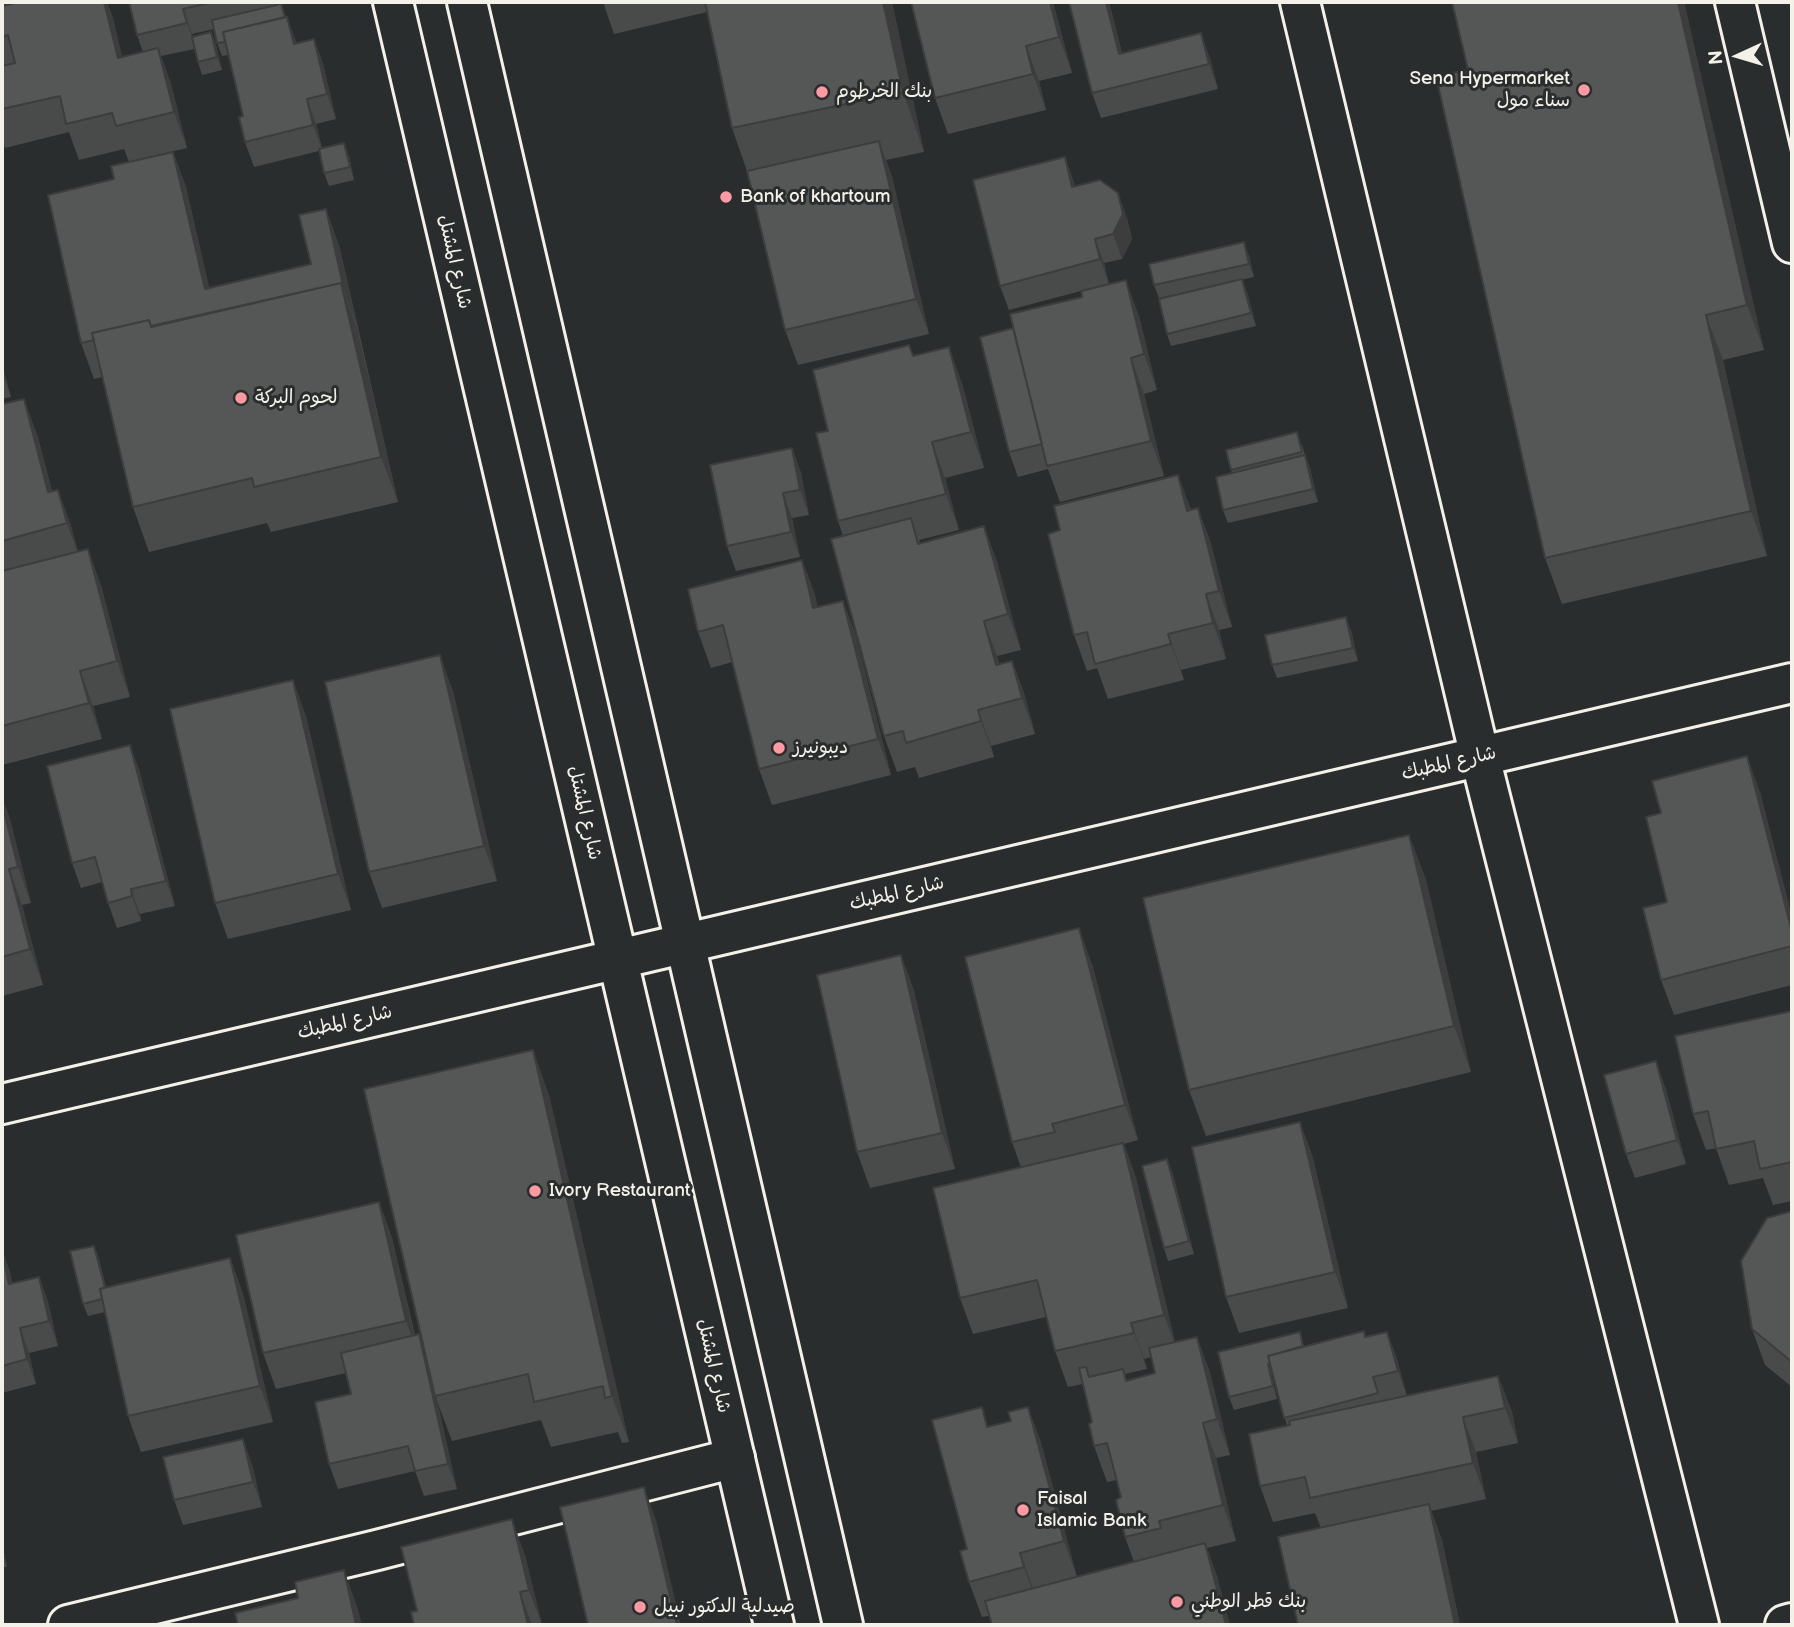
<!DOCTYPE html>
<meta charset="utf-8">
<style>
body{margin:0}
#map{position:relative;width:1794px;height:1627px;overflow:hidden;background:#2a2d2e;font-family:"Balsamiq Sans",sans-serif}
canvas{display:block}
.frame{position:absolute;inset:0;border:4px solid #f4f1e8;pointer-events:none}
.north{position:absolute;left:1703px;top:21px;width:70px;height:70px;-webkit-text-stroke:5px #2a2d2e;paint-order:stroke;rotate:266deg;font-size:19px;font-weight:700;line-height:28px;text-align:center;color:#f4f1e8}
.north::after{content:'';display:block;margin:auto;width:24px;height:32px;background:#f4f1e8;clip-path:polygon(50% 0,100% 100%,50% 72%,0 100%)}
</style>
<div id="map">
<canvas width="1794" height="1627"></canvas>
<div class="frame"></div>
<div class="north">N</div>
</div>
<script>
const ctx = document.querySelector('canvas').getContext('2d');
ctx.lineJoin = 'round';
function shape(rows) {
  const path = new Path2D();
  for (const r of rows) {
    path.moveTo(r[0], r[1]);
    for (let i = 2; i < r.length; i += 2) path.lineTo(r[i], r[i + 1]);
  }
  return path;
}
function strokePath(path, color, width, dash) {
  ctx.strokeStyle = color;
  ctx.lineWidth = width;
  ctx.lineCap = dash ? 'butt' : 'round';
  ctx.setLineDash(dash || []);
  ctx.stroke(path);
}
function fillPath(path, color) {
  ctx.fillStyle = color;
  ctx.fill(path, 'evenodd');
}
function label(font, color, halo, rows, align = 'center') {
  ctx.font = font + ' "Balsamiq Sans","Playpen Sans Arabic",sans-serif';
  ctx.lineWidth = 6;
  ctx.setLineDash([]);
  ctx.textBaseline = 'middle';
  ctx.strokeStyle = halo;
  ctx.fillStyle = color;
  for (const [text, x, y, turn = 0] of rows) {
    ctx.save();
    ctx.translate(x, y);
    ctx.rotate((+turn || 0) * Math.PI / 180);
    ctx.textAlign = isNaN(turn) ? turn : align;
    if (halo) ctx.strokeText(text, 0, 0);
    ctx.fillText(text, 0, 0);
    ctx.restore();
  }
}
const street = shape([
 [1300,2,1480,757,1699,1625],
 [1735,2,1792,243],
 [68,1625,377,1550,735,1458],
 [1785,1625,1792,1623]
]);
const secondary = shape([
 [393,2,774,1625],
 [467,2,843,1625],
 [2,1104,1792,683]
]);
const wall = shape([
 [2,2,107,2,113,18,122,57,143,52,137,35,129,2,274,2,275,5,286,17,296,43,314,39,323,64,336,119,316,124,322,148,349,156,354,180,329,186,324,173,319,151,254,167,245,142,243,116,228,55,222,56,217,43,214,29,192,34,193,37,211,32,216,45,222,70,202,75,194,49,161,56,171,84,187,148,132,161,173,152,186,187,209,288,311,264,339,245,398,502,271,532,267,523,149,552,133,507,102,377,94,379,81,343,114,179,129,162,124,149,79,160,69,132,5,148,2,138],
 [603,2,892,2,924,152,886,160,892,177,929,334,798,365,785,330,747,171,732,128,707,12,614,34],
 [911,2,1053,2,1072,73,1039,81,1046,110,948,134,935,98],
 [1109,2,1122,53,1210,58,1218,89,1101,118,1092,93],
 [1684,2,1764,350,1723,360,1767,556,1562,604,1545,558],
 [1075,186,1127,218,1132,239,1122,259,1104,263,1109,284,1139,316,1157,390,1144,394,1164,476,1060,502,1048,469,1018,477,1009,452,1016,337,1082,297,1081,291,1009,310,1000,286],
 [1249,255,1254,277,1159,298,1154,285],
 [1247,292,1256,326,1171,346,1167,334],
 [913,356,962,383,984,468,945,478,959,530,919,540,920,543,984,526,997,562,1021,650,997,656,999,664,1012,661,1025,696,1035,734,991,746,994,757,919,778,915,767,897,772,884,736,843,536,838,521,828,431],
 [2,364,11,397,2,399],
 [2,404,37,434,52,491,58,490,71,526,78,552,101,585,130,697,93,706,102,739,2,765],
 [1302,445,1305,455,1310,468,1318,502,1228,523,1223,510,1232,473,1226,450],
 [792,448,801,473,809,515,792,518,800,557,736,571,727,546],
 [1178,475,1191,510,1198,508,1211,544,1232,627,1219,630,1226,659,1181,670,1184,680,1108,699,1097,668,1087,671,1074,635,1060,530],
 [802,560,815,595,817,607,843,601,856,636,891,775,772,805,759,769,732,662,711,668,698,632],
 [1351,630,1358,661,1277,678,1272,665],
 [453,691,497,881,382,908,369,872],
 [306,716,351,910,228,939,215,903],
 [130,745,139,770,175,906,140,914,141,921,117,928,108,903,102,882,81,888,72,863],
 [1760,792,1792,917,1792,985,1674,1015,1661,980],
 [2,798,10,819,31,903,22,905,43,985,2,996],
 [1409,835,1426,880,1471,1072,1206,1136,1189,1090],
 [901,955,914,991,955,1169,870,1188,857,1152],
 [1092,964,1138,1140,1124,1144,1136,1178,1175,1342,1197,1337,1210,1373,1230,1455,1216,1458,1236,1541,1207,1548,1218,1579,982,1617,969,1582,967,1549,989,1427,1011,1421,1028,1407,1041,1443,1077,1577,1134,1562,1125,1537,1121,1497,1117,1480,1107,1482,1094,1446,1092,1422,1083,1384,1068,1387,1055,1351,1046,1317,973,1334,960,1298,1021,1167,1012,1142],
 [1151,1357,1155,1373,1127,1380,1125,1374,1147,1369,1144,1359],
 [1792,1011,1792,1201,1773,1205,1763,1178,1729,1185,1716,1148,1706,1150,1693,1114],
 [1665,1086,1686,1164,1635,1178,1626,1154],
 [549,1095,629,1442,622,1443,618,1432,551,1447,541,1420,452,1441,437,1401,457,1489,424,1496,415,1471,338,1489,329,1464,351,1394,346,1373,276,1389,263,1353,379,1202,392,1238,415,1335,425,1351],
 [1300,1122,1313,1158,1348,1308,1239,1333,1226,1297],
 [1172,1171,1194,1254,1168,1261,1164,1248],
 [1792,1211,1792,1387,1765,1365,1752,1329],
 [94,1246,99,1259,106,1287,230,1258,243,1294,273,1422,141,1452,128,1416,105,1312,88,1316,83,1304],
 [2,1250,10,1272,12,1284,39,1277,48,1302,58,1346,29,1353,36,1384,2,1393],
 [1364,1331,1366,1337,1387,1332,1396,1356,1407,1396,1498,1376,1512,1412,1518,1443,1476,1452,1486,1499,1431,1511,1442,1540,1460,1625,1298,1625,1321,1528,1315,1513,1273,1522,1260,1486,1287,1426,1273,1376,1272,1376,1277,1399,1234,1410,1229,1397,1218,1352,1305,1346],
 [252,1464,262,1507,183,1525,174,1500],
 [2,1543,7,1567,2,1567],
 [525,1555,542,1625,414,1625,417,1611]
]);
const shadedWall = shape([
 [104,2,107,2,113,18,131,94,118,58],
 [883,2,892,2,924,152,903,92],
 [1050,2,1053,2,1072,73,1059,37],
 [1106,2,1109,2,1128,79,1119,54],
 [1678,2,1684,2,1764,350,1747,305],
 [183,9,192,34,196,48,187,23],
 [287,17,296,41,303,69,294,44],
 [211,32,216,45,222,70,217,57],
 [1201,33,1210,58,1218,89,1209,64],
 [314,39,323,64,336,119,327,94],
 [1026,46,1039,81,1046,110,1033,74],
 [158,48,171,84,187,148,174,112],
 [307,99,316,124,322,150,313,125],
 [879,141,892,177,929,334,916,299],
 [344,143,349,156,354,180,350,167],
 [173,152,186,187,217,321,205,289],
 [1065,157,1074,182,1081,212,1072,187],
 [1118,193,1127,218,1132,239,1122,259,1113,234],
 [326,209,339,245,357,326,344,290],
 [1095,239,1104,263,1109,284,1100,259],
 [1244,242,1249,255,1254,277,1249,264],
 [1242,279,1247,292,1256,326,1251,313],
 [1126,280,1139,316,1157,390,1144,354],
 [341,283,357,328,398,502,381,457],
 [1706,315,1723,360,1767,556,1751,511],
 [949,347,962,383,984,468,971,432],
 [1131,358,1144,394,1164,476,1151,441],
 [2,364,11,397,2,372],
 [24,399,37,434,61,528,48,492],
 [932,442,945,478,959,530,946,494],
 [792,448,801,473,809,515,800,490],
 [1305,455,1310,468,1318,502,1313,489],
 [1178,475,1191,510,1187,511],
 [58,490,71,526,80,559,67,523],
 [783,493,792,518,800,557,791,532],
 [1198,508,1211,544,1232,627,1219,591],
 [984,526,997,562,1021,650,1008,614],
 [88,549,101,585,130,697,117,661],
 [802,560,815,595,826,644,813,608],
 [1206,594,1219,630,1226,659,1213,623],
 [843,601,856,636,891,775,878,739],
 [1346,617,1351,630,1358,661,1353,648],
 [984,621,997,656,1009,701,996,665],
 [1168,634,1181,670,1184,680,1171,644],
 [440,655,453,691,497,881,484,846],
 [1012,661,1025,696,1035,734,1022,698],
 [80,671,93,706,102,739,89,703],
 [293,680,306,716,351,910,338,874],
 [978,710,991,746,994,757,981,721],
 [130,745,139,770,175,906,166,881],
 [1747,756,1760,792,1792,917,1792,932],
 [2,798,10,819,31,903,18,867,2,804],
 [1409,835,1426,880,1471,1072,1454,1026],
 [9,869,22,905,43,985,30,949],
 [131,889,140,914,141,921,132,896],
 [1079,928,1092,964,1138,1140,1125,1105],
 [901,955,914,991,955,1169,942,1133],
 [533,1050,549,1095,629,1442,612,1396],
 [1656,1061,1665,1086,1686,1164,1677,1140],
 [1300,1122,1313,1158,1348,1308,1335,1272],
 [1123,1143,1136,1178,1177,1351,1164,1315],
 [1167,1159,1172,1171,1194,1254,1189,1241],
 [379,1202,392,1238,419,1356,406,1321],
 [94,1246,99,1259,112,1310,107,1298],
 [2,1250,10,1272,19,1309,9,1284],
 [230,1258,243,1294,273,1422,260,1386],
 [39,1277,48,1302,58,1346,49,1321],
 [1131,1323,1144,1359,1147,1369,1134,1333],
 [20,1328,29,1353,36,1384,27,1359],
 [1387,1332,1396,1356,1407,1396,1398,1371],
 [419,1334,428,1359,457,1489,448,1464],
 [1197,1337,1210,1373,1230,1455,1217,1419],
 [1268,1364,1272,1376,1277,1399,1273,1386],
 [1498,1376,1512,1412,1518,1443,1505,1408],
 [1028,1407,1041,1443,1077,1577,1064,1541],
 [1463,1417,1476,1452,1486,1499,1473,1463],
 [1203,1423,1216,1458,1236,1541,1223,1505],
 [243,1439,252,1464,262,1507,253,1482],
 [644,1487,657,1523,681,1625,677,1625],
 [1429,1504,1442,1540,1460,1625,1455,1625],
 [512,1519,525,1555,542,1625,529,1590],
 [2,1543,7,1567,2,1553],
 [1205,1543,1218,1579,1230,1625,1226,1625],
 [1020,1553,1033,1588,1037,1603,1024,1567],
 [344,1570,357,1606,362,1625,356,1625],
 [520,1592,532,1625,528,1625]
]);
const building = shape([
 [19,2,104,2,118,58,158,48,174,112,116,126,112,113,66,124,60,96,2,109,2,66,15,63,8,35,2,37,2,6,19,2],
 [129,2,213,2,183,9,187,23,137,35,129,2],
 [705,2,883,2,903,92,732,128,705,2],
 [911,2,1050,2,1059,37,1026,46,1033,74,935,98,911,2],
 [1069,2,1106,2,1119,54,1201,33,1209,64,1092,93,1069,2],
 [1452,2,1678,2,1747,305,1706,315,1751,511,1545,558,1436,76,1468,70,1452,2],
 [281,4,285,17,223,32,225,42,217,43,212,20,281,4],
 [287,17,294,44,314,39,327,94,307,99,313,125,245,142,239,117,243,116,223,32,287,17],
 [211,32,217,57,198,62,192,37,211,32],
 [879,141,916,299,785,330,747,171,879,141],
 [344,143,350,167,324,173,319,149,344,143],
 [173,152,205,289,311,264,299,215,326,209,344,290,341,283,151,326,149,320,92,333,94,340,81,343,48,195,114,179,111,166,173,152],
 [1065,157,1072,187,1100,180,1118,193,1123,214,1113,234,1095,239,1100,259,1000,286,973,180,1065,157],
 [1244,242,1249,264,1154,285,1149,264,1244,242],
 [1242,279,1251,313,1167,334,1159,299,1242,279],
 [1126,280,1144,354,1131,358,1151,441,1047,466,1010,314,1082,297,1081,291,1126,280],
 [341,283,381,457,254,487,252,478,133,507,92,333,149,320,151,327,341,283],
 [1013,328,1042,444,1009,452,980,337,1013,328],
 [909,345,913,356,949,347,971,432,932,442,946,494,838,521,816,433,828,431,813,370,909,345],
 [24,399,48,492,58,490,67,523,2,541,2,404,24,399],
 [1297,432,1302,452,1231,470,1226,450,1297,432],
 [792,448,800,490,783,493,791,532,727,546,710,465,792,448],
 [1305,455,1313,489,1223,510,1216,477,1305,455],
 [1178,475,1187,511,1198,508,1219,591,1206,594,1213,623,1168,634,1171,644,1095,664,1087,632,1074,635,1048,534,1060,530,1054,506,1178,475],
 [911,518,918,544,984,526,1008,614,984,621,996,665,1012,661,1022,698,978,710,981,721,906,743,903,731,884,736,831,539,911,518],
 [88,549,117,661,80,671,89,703,2,726,2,571,88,549],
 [802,560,813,608,843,601,878,739,759,769,723,625,698,632,688,589,802,560],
 [1346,617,1353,648,1272,665,1265,635,1346,617],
 [440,655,484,846,369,872,325,682,440,655],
 [293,680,338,874,215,903,170,709,293,680],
 [130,745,166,881,131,889,132,896,108,903,95,857,72,863,47,766,130,745],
 [1747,756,1792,932,1792,946,1661,980,1643,908,1667,902,1646,817,1661,813,1652,781,1747,756],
 [2,804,18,867,9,869,30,949,2,957,2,804],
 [1409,835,1454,1026,1189,1090,1143,898,1409,835],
 [1079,928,1125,1105,1052,1124,1055,1132,1012,1142,965,957,1079,928],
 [901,955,942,1133,857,1152,817,975,901,955],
 [1792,1011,1792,1162,1760,1169,1754,1141,1716,1149,1708,1111,1693,1114,1675,1036,1792,1011],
 [533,1050,612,1396,605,1398,603,1386,534,1402,528,1374,435,1396,364,1089,533,1050],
 [1656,1061,1677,1140,1626,1154,1604,1075,1656,1061],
 [1300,1122,1335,1272,1226,1297,1192,1147,1300,1122],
 [1123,1143,1164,1315,1131,1323,1134,1333,1055,1351,1037,1280,960,1298,933,1188,1123,1143],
 [1167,1159,1189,1241,1164,1248,1142,1166,1167,1159],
 [379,1202,406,1321,263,1353,236,1235,379,1202],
 [1792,1211,1792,1362,1752,1329,1741,1261,1767,1218,1792,1211],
 [94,1246,105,1287,100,1289,102,1299,83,1304,70,1251,94,1246],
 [2,1252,9,1284,39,1277,49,1321,20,1328,27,1359,2,1366,2,1252],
 [230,1258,260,1386,128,1416,100,1289,230,1258],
 [1364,1331,1365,1337,1387,1332,1398,1371,1373,1377,1378,1393,1284,1418,1268,1356,1364,1331],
 [1300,1332,1303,1346,1268,1356,1270,1363,1268,1364,1273,1386,1229,1397,1218,1352,1300,1332],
 [419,1334,448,1464,415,1471,408,1446,329,1464,315,1402,351,1394,341,1353,419,1334],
 [1197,1337,1217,1419,1203,1423,1223,1505,1159,1521,1161,1528,1125,1537,1116,1500,1121,1497,1107,1443,1094,1446,1089,1424,1092,1422,1079,1368,1086,1367,1089,1377,1123,1369,1126,1381,1155,1373,1149,1348,1197,1337],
 [1498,1376,1505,1408,1463,1417,1473,1463,1310,1498,1305,1477,1260,1486,1249,1434,1290,1425,1289,1421,1498,1376],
 [982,1407,987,1427,1011,1421,1008,1412,1028,1407,1064,1541,1020,1553,1024,1567,969,1582,960,1551,967,1549,932,1420,982,1407],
 [243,1439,253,1482,174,1500,163,1457,243,1439],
 [644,1487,677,1625,588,1625,560,1507,644,1487],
 [1429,1504,1455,1625,1298,1625,1278,1537,1429,1504],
 [512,1519,529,1590,520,1592,528,1625,414,1625,411,1612,417,1611,401,1547,512,1519],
 [1205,1543,1226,1625,992,1625,985,1601,1205,1543],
 [344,1570,356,1625,238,1625,235,1613,298,1598,295,1582,344,1570]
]);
const markers = [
 [1584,90,7,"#ff9aa2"],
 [822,92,7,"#ff9aa2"],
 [726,197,7,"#ff9aa2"],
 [241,398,7,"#ff9aa2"],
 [779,748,7,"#ff9aa2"],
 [535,1191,7,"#ff9aa2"],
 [1023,1510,7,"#ff9aa2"],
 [1177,1602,7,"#ff9aa2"],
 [640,1607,7,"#ff9aa2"]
];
const poiNames = [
 ["Sena Hypermarket",1570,79,"right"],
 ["سناء مول",1570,101,"right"],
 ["بنك الخرطوم",836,92],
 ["Bank of khartoum",740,197],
 ["لحوم البركة",255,398],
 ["ديبونيرز",793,748],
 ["Ivory Restaurant",549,1191],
 ["Faisal",1037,1499],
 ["Islamic Bank",1037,1521],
 ["بنك قطر الوطني",1191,1602],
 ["صيدلية الدكتور نبيل",654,1607]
];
const streetNames = [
 ["شارع المشتل",454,262,77],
 ["شارع المطبك",1449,764,-13],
 ["شارع المشتل",584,813,77],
 ["شارع المطبك",897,894,-13],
 ["شارع المطبك",345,1023,-13],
 ["شارع المشتل",713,1366,77]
];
strokePath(street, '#f4f1e8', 44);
strokePath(secondary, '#f4f1e8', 44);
strokePath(street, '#2a2d2e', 38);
strokePath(secondary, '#2a2d2e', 38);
fillPath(wall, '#494b4a');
fillPath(shadedWall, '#3c3d3c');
fillPath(building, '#555756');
strokePath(building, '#3c3d3c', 2);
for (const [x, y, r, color] of markers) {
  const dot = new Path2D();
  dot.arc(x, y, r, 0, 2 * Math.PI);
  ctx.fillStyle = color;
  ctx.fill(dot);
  strokePath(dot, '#2a2d2e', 2.5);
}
label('19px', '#f4f1e8', '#2a2d2e', poiNames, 'left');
label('19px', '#f4f1e8', '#2a2d2e', streetNames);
</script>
